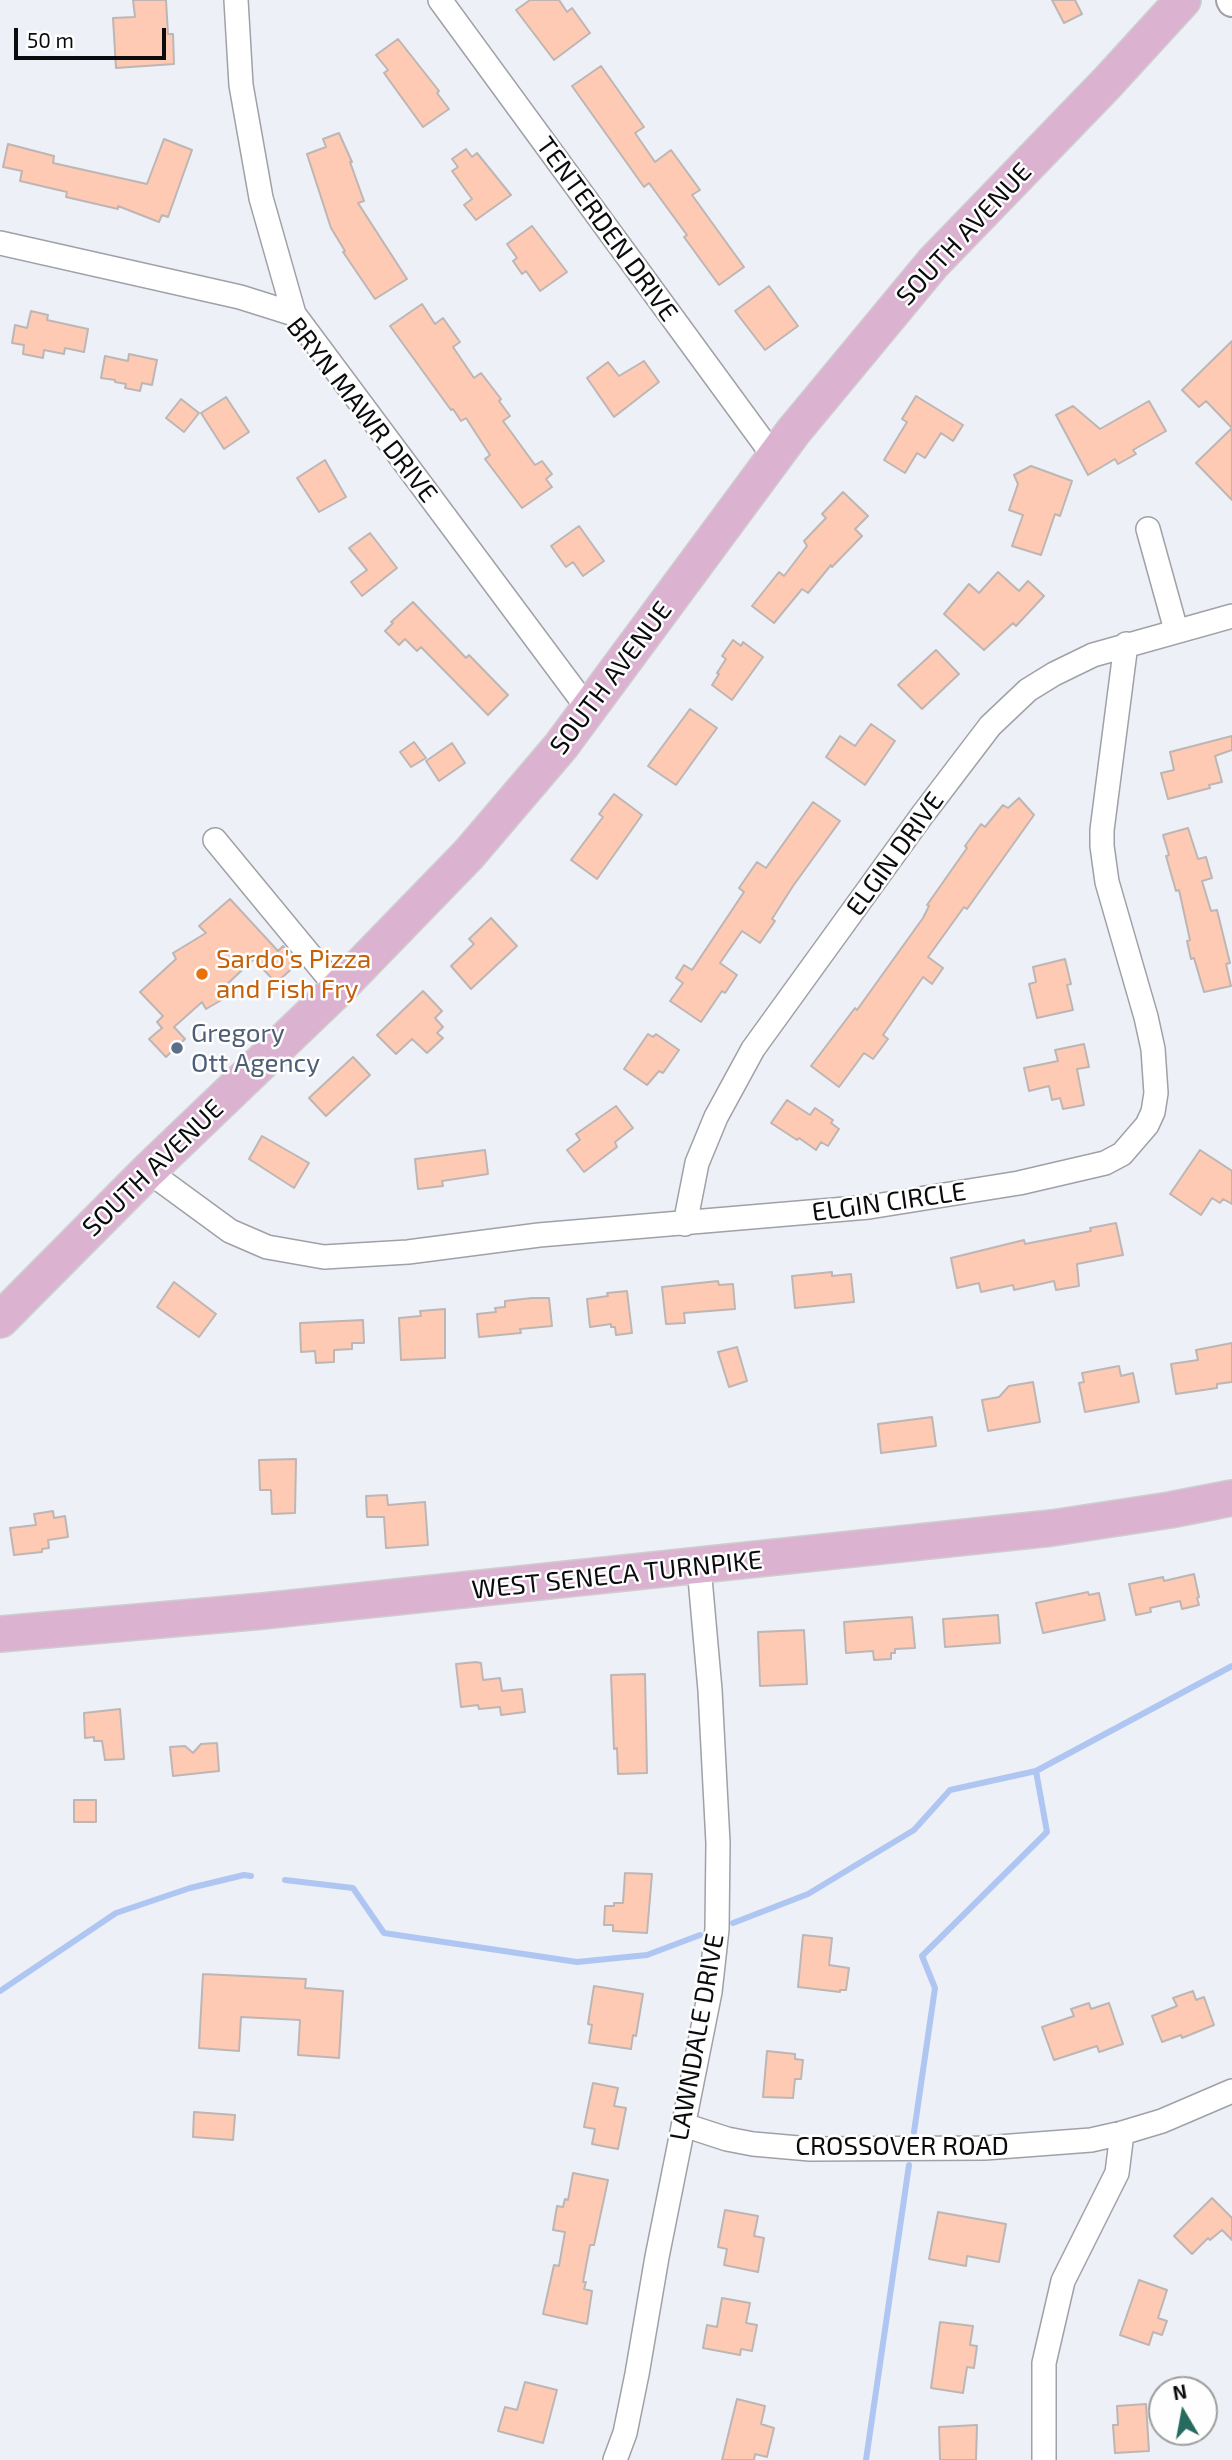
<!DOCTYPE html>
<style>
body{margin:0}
#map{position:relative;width:1232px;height:2460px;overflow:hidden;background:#eef0f7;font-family:"Exo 2",sans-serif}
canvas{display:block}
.north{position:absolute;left:1148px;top:2376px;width:70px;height:70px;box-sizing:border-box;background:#fefefe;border:2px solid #9c9d9e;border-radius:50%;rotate:350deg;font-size:19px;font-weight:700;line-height:28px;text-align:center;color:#0a0b0d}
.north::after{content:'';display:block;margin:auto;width:24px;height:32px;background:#276b5e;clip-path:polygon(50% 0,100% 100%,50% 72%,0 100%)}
.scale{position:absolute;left:14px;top:28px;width:152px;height:32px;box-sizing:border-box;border:4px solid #0a0b0d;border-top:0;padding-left:9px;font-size:21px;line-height:24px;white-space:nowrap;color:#0a0b0d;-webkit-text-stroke:5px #fefefe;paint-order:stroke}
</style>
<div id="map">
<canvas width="1232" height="2460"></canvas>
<div class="north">N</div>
<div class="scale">50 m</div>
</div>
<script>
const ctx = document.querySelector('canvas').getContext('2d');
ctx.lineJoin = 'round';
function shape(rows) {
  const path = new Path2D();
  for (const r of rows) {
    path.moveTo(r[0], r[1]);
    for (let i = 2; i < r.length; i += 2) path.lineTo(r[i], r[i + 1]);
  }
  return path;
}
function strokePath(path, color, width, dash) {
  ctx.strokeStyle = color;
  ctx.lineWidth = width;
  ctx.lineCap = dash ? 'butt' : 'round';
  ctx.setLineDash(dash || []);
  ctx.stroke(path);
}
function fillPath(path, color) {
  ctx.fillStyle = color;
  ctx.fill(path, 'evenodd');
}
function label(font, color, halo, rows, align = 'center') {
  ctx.font = font + ' "Exo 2",sans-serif';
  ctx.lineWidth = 5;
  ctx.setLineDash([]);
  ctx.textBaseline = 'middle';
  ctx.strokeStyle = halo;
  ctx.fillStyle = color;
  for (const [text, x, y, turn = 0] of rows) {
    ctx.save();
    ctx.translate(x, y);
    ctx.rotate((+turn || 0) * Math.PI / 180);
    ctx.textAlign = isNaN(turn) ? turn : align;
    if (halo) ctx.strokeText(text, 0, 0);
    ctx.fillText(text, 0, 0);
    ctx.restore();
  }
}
const stream = shape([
 [285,1880,353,1888,384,1933,577,1962,647,1955,700,1935],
 [733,1923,808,1894,914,1830,950,1790,1036,1771,1232,1666],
 [0,1991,116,1913,190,1888,244,1875,251,1876],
 [914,2132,935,1988,922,1956,1047,1832,1036,1771],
 [866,2460,909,2165]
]);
const building = shape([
 [133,0,166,0,168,34,173,34,174,64,116,68,113,18,135,17,133,0],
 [530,0,559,0,567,12,572,8,590,33,554,60,516,10,530,0],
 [1052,0,1075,0,1082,14,1064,23,1052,0],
 [398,39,439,91,437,93,449,109,423,127,384,73,388,70,376,55,398,39],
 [601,66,644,127,635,133,655,162,671,150,700,190,692,195,744,267,719,285,684,237,687,235,649,183,644,187,572,86,601,66],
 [339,133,352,162,350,162,364,201,358,203,407,279,375,299,343,252,345,251,331,228,307,154,326,147,323,139,339,133],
 [164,139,192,150,168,217,162,215,159,222,118,206,118,209,66,197,67,192,20,181,22,171,3,167,8,144,54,156,53,163,147,184,164,139],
 [466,149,472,157,477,153,511,195,476,220,464,205,472,199,452,171,458,167,452,159,466,149],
 [532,226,567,272,540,291,526,271,522,274,513,261,517,258,507,244,532,226],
 [769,286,798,326,765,350,735,311,769,286],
 [422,304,435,324,443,318,460,342,453,347,474,378,481,373,501,399,499,401,510,416,503,421,535,465,542,461,552,474,546,479,552,487,522,508,485,459,490,455,466,418,461,421,453,409,451,410,390,326,422,304],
 [31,311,48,315,47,320,88,329,84,352,65,348,64,354,44,350,43,358,23,354,24,345,12,343,15,325,27,328,31,311],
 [1232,341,1232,428,1206,401,1199,407,1182,390,1232,341],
 [129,354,157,360,152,385,142,383,140,391,125,388,126,384,115,382,115,380,101,378,105,356,128,361,129,354],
 [644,361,659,382,614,417,587,378,608,362,619,376,644,361],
 [916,396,963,425,953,441,941,433,925,458,917,453,905,473,884,460,907,422,902,419,916,396],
 [226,397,249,432,224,449,201,413,226,397],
 [181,399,199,413,184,432,166,418,181,399],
 [1149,401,1166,431,1133,450,1136,454,1118,464,1115,459,1088,475,1056,415,1073,406,1100,429,1149,401],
 [1232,428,1232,500,1196,463,1232,428],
 [325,460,346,497,319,512,297,478,325,460],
 [1031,466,1072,481,1060,516,1055,514,1041,555,1012,546,1023,515,1009,510,1018,484,1014,475,1031,466],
 [843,492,868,516,855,529,862,536,832,567,831,565,808,593,802,589,774,623,752,606,779,572,784,576,807,546,804,541,826,518,822,514,843,492],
 [579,526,604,561,583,576,573,562,566,567,551,546,579,526],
 [370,533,397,568,362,596,351,582,367,570,349,548,370,533],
 [998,572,1019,591,1028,581,1044,596,1016,626,1013,623,984,650,944,614,969,584,979,593,998,572],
 [413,602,466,658,469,655,508,695,488,715,421,647,417,651,405,639,399,645,385,631,393,623,391,622,413,602],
 [733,640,741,646,743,642,763,657,732,700,712,685,719,674,717,673,726,659,722,656,733,640],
 [936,650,959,674,922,709,898,685,936,650],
 [690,709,717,728,676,785,648,766,690,709],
 [871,724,895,741,865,785,826,757,840,736,855,746,871,724],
 [1232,736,1232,750,1215,756,1222,782,1209,785,1210,788,1168,799,1161,773,1174,770,1170,752,1232,736],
 [414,742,426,758,411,767,400,752,414,742],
 [452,743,465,763,439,781,426,761,452,743],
 [614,794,642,815,597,879,571,860,603,817,599,814,614,794],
 [1019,798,1034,815,967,909,964,907,928,957,943,968,932,984,923,977,883,1035,888,1039,873,1059,864,1053,839,1087,811,1066,855,1008,857,1010,923,918,929,906,927,905,967,848,965,846,981,824,985,827,1003,805,1008,808,1019,798],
 [813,802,840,821,793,886,772,919,775,921,760,943,742,931,720,963,737,975,725,993,722,991,701,1022,670,1001,683,983,676,978,684,965,692,970,744,892,739,888,757,862,766,868,813,802],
 [1188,828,1198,859,1206,857,1212,878,1202,881,1211,911,1217,910,1230,963,1226,964,1231,986,1204,992,1194,958,1191,959,1187,941,1190,940,1179,890,1176,891,1166,856,1169,855,1163,835,1188,828],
 [230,899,278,951,283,946,298,963,276,983,254,959,225,986,230,995,206,1009,202,1002,174,1027,185,1039,166,1057,149,1039,162,1028,157,1022,163,1016,140,992,176,959,173,953,206,933,199,926,230,899],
 [491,918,517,946,471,989,451,966,474,944,469,939,491,918],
 [1065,959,1071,984,1067,985,1073,1010,1037,1018,1029,984,1036,982,1033,967,1065,959],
 [423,991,442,1011,435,1018,443,1027,437,1033,443,1038,427,1053,412,1039,396,1054,377,1035,423,991],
 [648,1034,653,1037,656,1034,679,1050,663,1073,659,1071,647,1085,624,1069,648,1034],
 [1084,1044,1089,1067,1077,1069,1084,1105,1063,1109,1060,1098,1052,1100,1049,1086,1029,1091,1024,1068,1058,1061,1055,1050,1084,1044],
 [353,1057,370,1075,326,1116,309,1098,353,1057],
 [787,1100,810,1115,815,1108,833,1120,831,1123,839,1129,828,1146,821,1142,816,1150,799,1138,797,1140,771,1123,787,1100],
 [616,1106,633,1128,615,1142,617,1147,584,1172,567,1150,580,1140,576,1134,616,1106],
 [262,1136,309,1163,294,1188,249,1159,262,1136],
 [485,1150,488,1174,442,1181,443,1186,418,1189,415,1159,485,1150],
 [1200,1150,1232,1171,1232,1204,1223,1199,1220,1203,1212,1198,1201,1215,1170,1194,1200,1150],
 [1116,1223,1123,1255,1077,1264,1079,1286,1056,1290,1054,1281,1014,1290,1013,1285,981,1292,979,1283,957,1288,951,1258,1024,1240,1025,1244,1091,1231,1090,1228,1116,1223],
 [832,1272,832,1276,851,1274,854,1302,795,1308,792,1276,832,1272],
 [718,1281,719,1285,733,1284,735,1309,684,1313,685,1323,666,1324,662,1287,718,1281],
 [174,1282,216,1314,199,1337,157,1307,174,1282],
 [627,1291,632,1333,616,1335,615,1327,611,1327,611,1324,590,1327,587,1299,608,1296,607,1293,627,1291],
 [532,1298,549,1298,552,1326,520,1329,521,1333,479,1337,477,1314,496,1312,495,1308,505,1307,505,1301,532,1298],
 [445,1309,445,1358,401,1360,399,1318,421,1316,420,1311,445,1309],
 [363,1320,364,1343,352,1343,352,1349,334,1350,334,1362,316,1363,315,1351,301,1352,300,1323,363,1320],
 [1232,1343,1232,1382,1217,1384,1217,1388,1176,1394,1171,1364,1198,1360,1196,1350,1232,1343],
 [737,1347,747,1381,729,1387,718,1352,737,1347],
 [1119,1366,1121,1376,1133,1373,1139,1402,1085,1412,1079,1383,1084,1382,1082,1373,1119,1366],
 [1033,1382,1040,1422,988,1431,982,1400,999,1397,1009,1386,1033,1382],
 [932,1417,936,1446,881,1453,878,1424,932,1417],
 [296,1459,295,1513,272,1514,271,1490,260,1490,259,1460,296,1459],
 [387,1495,388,1505,425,1502,428,1545,386,1548,384,1517,367,1517,366,1496,387,1495],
 [53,1511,54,1518,65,1516,68,1537,48,1540,49,1548,42,1549,42,1552,14,1555,10,1528,36,1525,34,1514,53,1511],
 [1194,1574,1199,1597,1197,1598,1199,1605,1182,1609,1180,1601,1150,1608,1151,1612,1136,1615,1129,1584,1163,1577,1164,1581,1194,1574],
 [1088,1592,1089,1595,1099,1593,1105,1620,1043,1633,1036,1603,1088,1592],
 [998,1615,1000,1643,945,1647,943,1619,998,1615],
 [912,1617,915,1648,895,1649,895,1653,891,1653,891,1659,874,1660,873,1651,846,1653,844,1622,912,1617],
 [804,1630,807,1684,760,1686,758,1632,804,1630],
 [476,1662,481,1663,483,1680,500,1678,502,1691,522,1689,525,1712,501,1715,500,1707,479,1709,478,1705,461,1707,456,1664,476,1662],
 [645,1674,647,1773,618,1774,617,1748,614,1749,611,1675,645,1674],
 [120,1709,124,1759,105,1760,102,1741,94,1741,94,1737,85,1738,84,1713,120,1709],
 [217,1743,219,1771,173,1776,170,1747,185,1746,193,1753,201,1744,217,1743],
 [74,1800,96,1800,96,1822,74,1822,74,1800],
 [625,1873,652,1874,647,1933,613,1931,613,1925,604,1925,605,1906,614,1906,614,1903,623,1903,625,1873],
 [803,1935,832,1938,829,1965,849,1968,846,1990,840,1990,840,1992,798,1987,803,1935],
 [203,1974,306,1979,305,1988,343,1991,339,2058,298,2055,300,2020,241,2017,239,2051,199,2048,203,1974],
 [594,1986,643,1994,636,2036,633,2035,631,2049,589,2043,592,2025,588,2024,594,1986],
 [1193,1991,1196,2000,1204,1997,1214,2025,1182,2038,1181,2035,1162,2042,1152,2016,1177,2006,1173,1998,1193,1991],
 [1089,2003,1091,2009,1109,2003,1123,2044,1099,2052,1097,2046,1054,2060,1042,2027,1074,2016,1071,2009,1089,2003],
 [767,2051,795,2054,795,2059,803,2060,801,2079,795,2079,793,2098,763,2097,767,2051],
 [593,2083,618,2088,614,2106,626,2108,618,2149,592,2144,595,2129,584,2127,593,2083],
 [194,2112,235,2115,233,2140,193,2137,194,2112],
 [573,2173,608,2180,594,2245,590,2245,583,2282,586,2282,584,2289,592,2291,587,2324,543,2314,554,2265,559,2266,565,2232,553,2230,557,2206,563,2207,565,2199,568,2200,573,2173],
 [1212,2198,1232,2218,1232,2240,1222,2230,1210,2240,1208,2238,1192,2254,1174,2236,1212,2198],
 [725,2210,758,2216,754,2236,764,2238,758,2272,724,2265,727,2249,718,2247,725,2210],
 [938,2212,1006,2224,999,2262,967,2256,966,2266,929,2259,938,2212],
 [1139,2280,1167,2290,1158,2318,1167,2321,1162,2335,1153,2332,1149,2345,1120,2335,1139,2280],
 [722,2298,750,2303,746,2323,757,2325,752,2351,741,2349,740,2355,703,2348,707,2325,717,2327,722,2298],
 [940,2322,973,2326,970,2345,977,2346,974,2368,967,2367,963,2393,931,2388,940,2322],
 [525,2382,557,2390,543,2443,498,2431,505,2407,517,2410,525,2382],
 [737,2399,765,2406,761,2424,774,2428,767,2457,755,2454,754,2460,722,2460,737,2399],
 [1146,2404,1149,2451,1115,2453,1113,2425,1118,2425,1117,2406,1146,2404],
 [977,2425,976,2460,940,2460,939,2427,977,2425]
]);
const minor = shape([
 [236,0,241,85,261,198,294,314],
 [440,0,775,458],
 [0,243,240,297,294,314,589,710],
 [1148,529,1176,630],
 [215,840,338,989],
 [148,1171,230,1231,267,1247,324,1257,408,1252,539,1235,869,1207,1019,1183,1105,1163,1122,1154,1147,1125,1153,1112,1156,1093,1153,1049,1146,1017,1107,882,1102,846,1102,830,1126,644],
 [685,1224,697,1163,716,1117,753,1049,923,814,990,726,1028,690,1054,674,1093,655,1232,616],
 [684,2125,727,2139,753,2144,810,2149,985,2148,1091,2140,1122,2133,1162,2121,1232,2091],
 [615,2460,625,2433,637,2374,657,2257,710,1992,717,1929,718,1843,710,1690,699,1567],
 [1044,2460,1044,2363,1063,2281,1117,2173,1122,2133]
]);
const tertiary = shape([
 [1231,0,1232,2]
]);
const primary = shape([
 [0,1320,148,1171,338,989,469,854,561,746,793,432,933,263,1107,83,1183,0],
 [0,1634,263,1611,1052,1528,1170,1510,1232,1498]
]);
const markers = [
 [202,974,7,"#e8710a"],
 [177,1048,7,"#5c6f8a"]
];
const streetNames = [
 ["TENTERDEN DRIVE",607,229,54],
 ["SOUTH AVENUE",964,234,-47],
 ["BRYN MAWR DRIVE",362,410,52],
 ["SOUTH AVENUE",611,678,-53],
 ["ELGIN DRIVE",895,854,-54],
 ["SOUTH AVENUE",153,1168,-44],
 ["ELGIN CIRCLE",889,1202,-8],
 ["WEST SENECA TURNPIKE",617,1575,-6],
 ["LAWNDALE DRIVE",697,2037,-80],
 ["CROSSOVER ROAD",902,2146]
];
const foodNames = [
 ["Sardo's Pizza",216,959],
 ["and Fish Fry",216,989]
];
const serviceNames = [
 ["Gregory",191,1033],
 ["Ott Agency",191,1063]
];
strokePath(stream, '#aec6f1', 6);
fillPath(building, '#fecab4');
strokePath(building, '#bdb6b4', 2);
strokePath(minor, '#9fa1a7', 26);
strokePath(tertiary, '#9fa1a7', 32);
strokePath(primary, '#cececf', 38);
strokePath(minor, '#fff', 23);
strokePath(tertiary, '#fff', 28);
strokePath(primary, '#dcb2d1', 35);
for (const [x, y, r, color] of markers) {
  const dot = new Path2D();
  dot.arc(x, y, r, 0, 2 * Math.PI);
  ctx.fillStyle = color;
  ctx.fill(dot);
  strokePath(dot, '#fefefe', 2.5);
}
label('26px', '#0a0b0d', '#fefefe', streetNames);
label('26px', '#c56008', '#fefefe', foodNames, 'left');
label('26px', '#4e5e75', '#fefefe', serviceNames, 'left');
</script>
